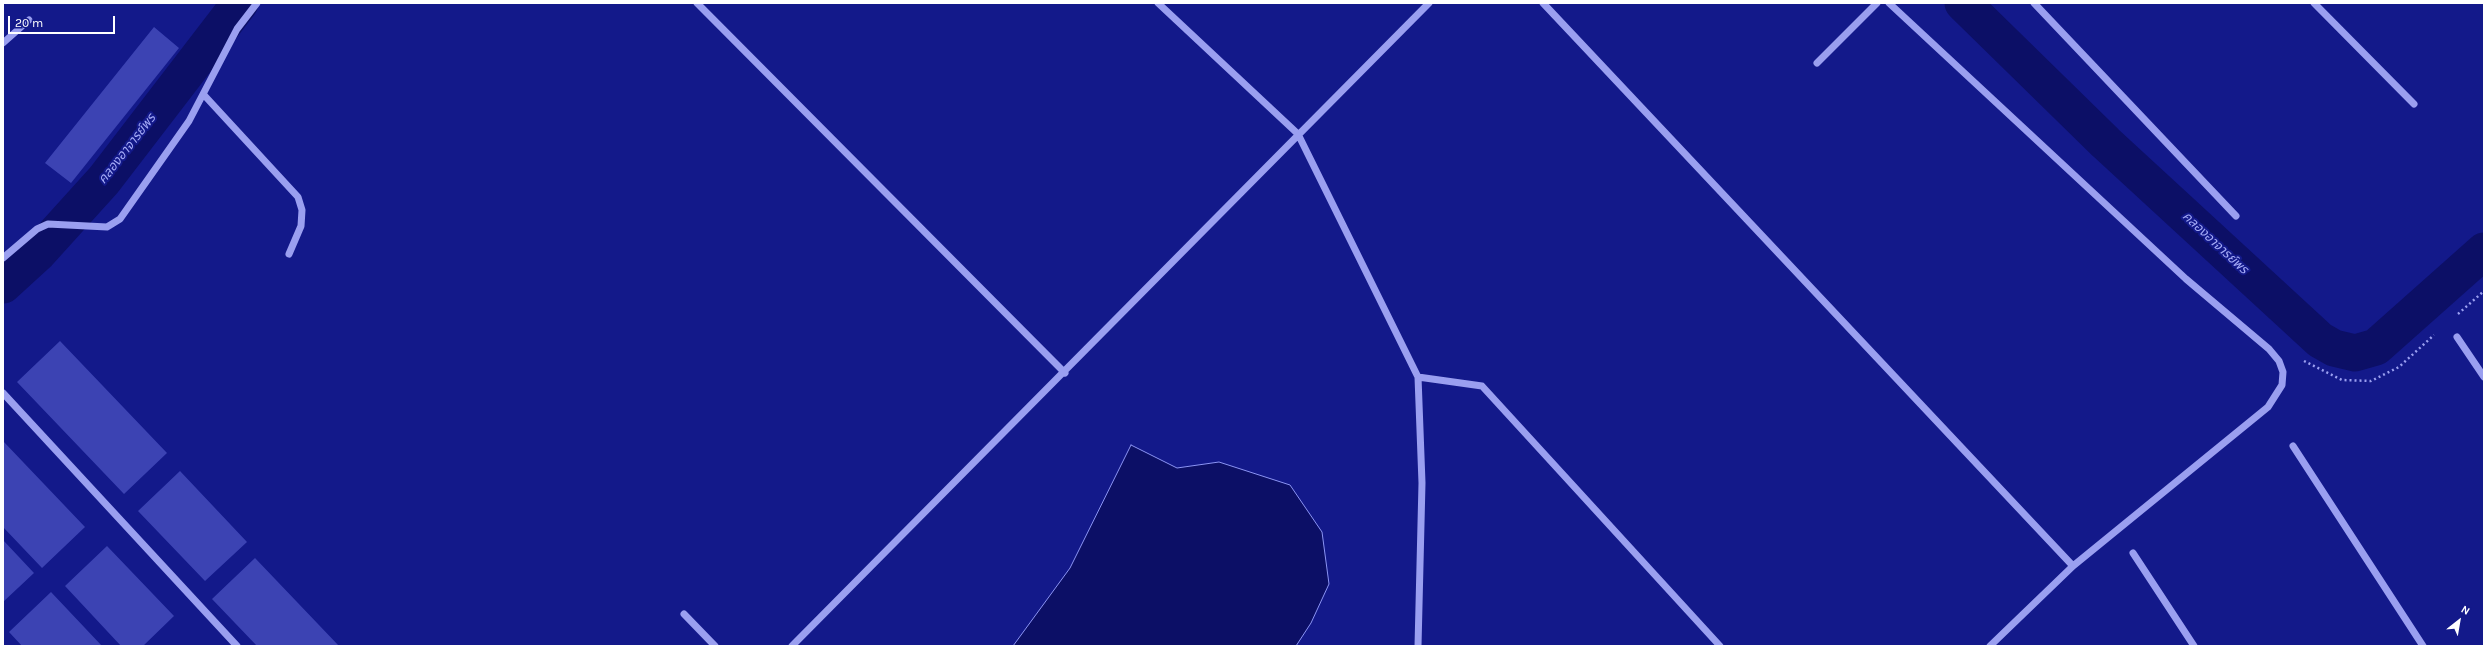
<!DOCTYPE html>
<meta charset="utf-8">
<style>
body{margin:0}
#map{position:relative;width:2487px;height:649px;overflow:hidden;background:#13198a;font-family:Karla,sans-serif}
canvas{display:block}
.frame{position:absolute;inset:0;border:4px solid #fff;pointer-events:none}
.north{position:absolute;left:2439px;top:601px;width:40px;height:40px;-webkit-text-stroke:3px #13198a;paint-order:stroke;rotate:31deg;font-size:11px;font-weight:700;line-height:16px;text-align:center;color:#fff}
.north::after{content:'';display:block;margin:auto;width:14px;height:18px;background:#fff;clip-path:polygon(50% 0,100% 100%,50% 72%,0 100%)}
.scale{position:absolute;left:8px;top:16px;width:107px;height:18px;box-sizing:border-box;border:2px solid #fff;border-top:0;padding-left:5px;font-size:12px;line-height:14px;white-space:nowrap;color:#fff;-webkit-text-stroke:3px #13198a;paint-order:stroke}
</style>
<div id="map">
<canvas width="2487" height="649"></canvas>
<div class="frame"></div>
<div class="north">N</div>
<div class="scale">20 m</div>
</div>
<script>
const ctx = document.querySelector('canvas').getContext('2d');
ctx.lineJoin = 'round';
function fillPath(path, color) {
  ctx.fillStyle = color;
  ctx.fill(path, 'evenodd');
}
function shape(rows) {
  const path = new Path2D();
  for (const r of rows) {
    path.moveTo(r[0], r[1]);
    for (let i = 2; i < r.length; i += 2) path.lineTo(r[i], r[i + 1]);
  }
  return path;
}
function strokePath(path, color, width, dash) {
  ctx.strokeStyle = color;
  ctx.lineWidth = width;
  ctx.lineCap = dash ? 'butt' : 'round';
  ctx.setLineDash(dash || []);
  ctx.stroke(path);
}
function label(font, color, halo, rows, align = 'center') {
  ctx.font = font + ' Karla,"Noto Sans Thai",sans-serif';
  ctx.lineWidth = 4;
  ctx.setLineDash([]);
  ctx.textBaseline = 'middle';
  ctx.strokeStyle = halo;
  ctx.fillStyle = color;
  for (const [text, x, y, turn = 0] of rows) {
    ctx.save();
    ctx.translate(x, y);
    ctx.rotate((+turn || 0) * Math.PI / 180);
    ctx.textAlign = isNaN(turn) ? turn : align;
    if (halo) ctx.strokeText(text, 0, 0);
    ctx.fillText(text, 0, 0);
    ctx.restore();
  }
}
const water = shape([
 [1131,445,1177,468,1219,462,1290,485,1322,532,1329,584,1311,623,1296,646,1013,646,1070,568,1131,445]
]);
const canal = shape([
 [1963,3,2106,143,2320,340,2334,348,2355,353,2376,347,2484,251],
 [3,285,38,253,104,180,240,3]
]);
const building = shape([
 [154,27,179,48,71,183,45,163],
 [60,341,167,453,124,494,17,382],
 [3,441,85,527,42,568,3,527],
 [180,471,247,542,205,581,138,511],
 [3,540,34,573,3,602],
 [107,546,174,616,143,646,121,646,65,586],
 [255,558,339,646,257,646,212,599],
 [51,592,102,646,22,646,9,632]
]);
const path = shape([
 [2458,314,2484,291],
 [2304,361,2342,380,2371,381,2399,367,2434,335]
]);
const minor = shape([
 [697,3,1065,373],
 [1158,3,1298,134,1418,377,1422,483,1418,646],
 [1543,3,2073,566],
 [1889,3,2186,279,2269,349,2279,361,2283,372,2282,385,2268,407,2073,566,1990,646],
 [2034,3,2236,216],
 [2314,3,2414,104],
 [3,43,29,20],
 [1817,63,1877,3],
 [204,95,298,197,302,210,301,226,289,254],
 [3,258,37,229,48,224,107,227,120,219,189,121,237,29,257,3],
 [2457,337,2484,377],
 [1418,377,1482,386,1720,646],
 [3,393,237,646],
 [2293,446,2423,646],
 [2133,553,2194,646],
 [684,614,715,646],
 [792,646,1429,3]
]);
const waterNames = [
 ["คลองอาจารย์พร",127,149,-52],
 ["คลองอาจารย์พร",2215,243,43]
];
fillPath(water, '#0c0f66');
strokePath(water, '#8b94f3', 1);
strokePath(canal, '#0c0f66', 37);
fillPath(building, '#3c43b3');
strokePath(path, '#9a9ff0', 2.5, [2, 3]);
strokePath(minor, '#9a9ff0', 7);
label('italic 13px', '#a5abf7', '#13198a', waterNames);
</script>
